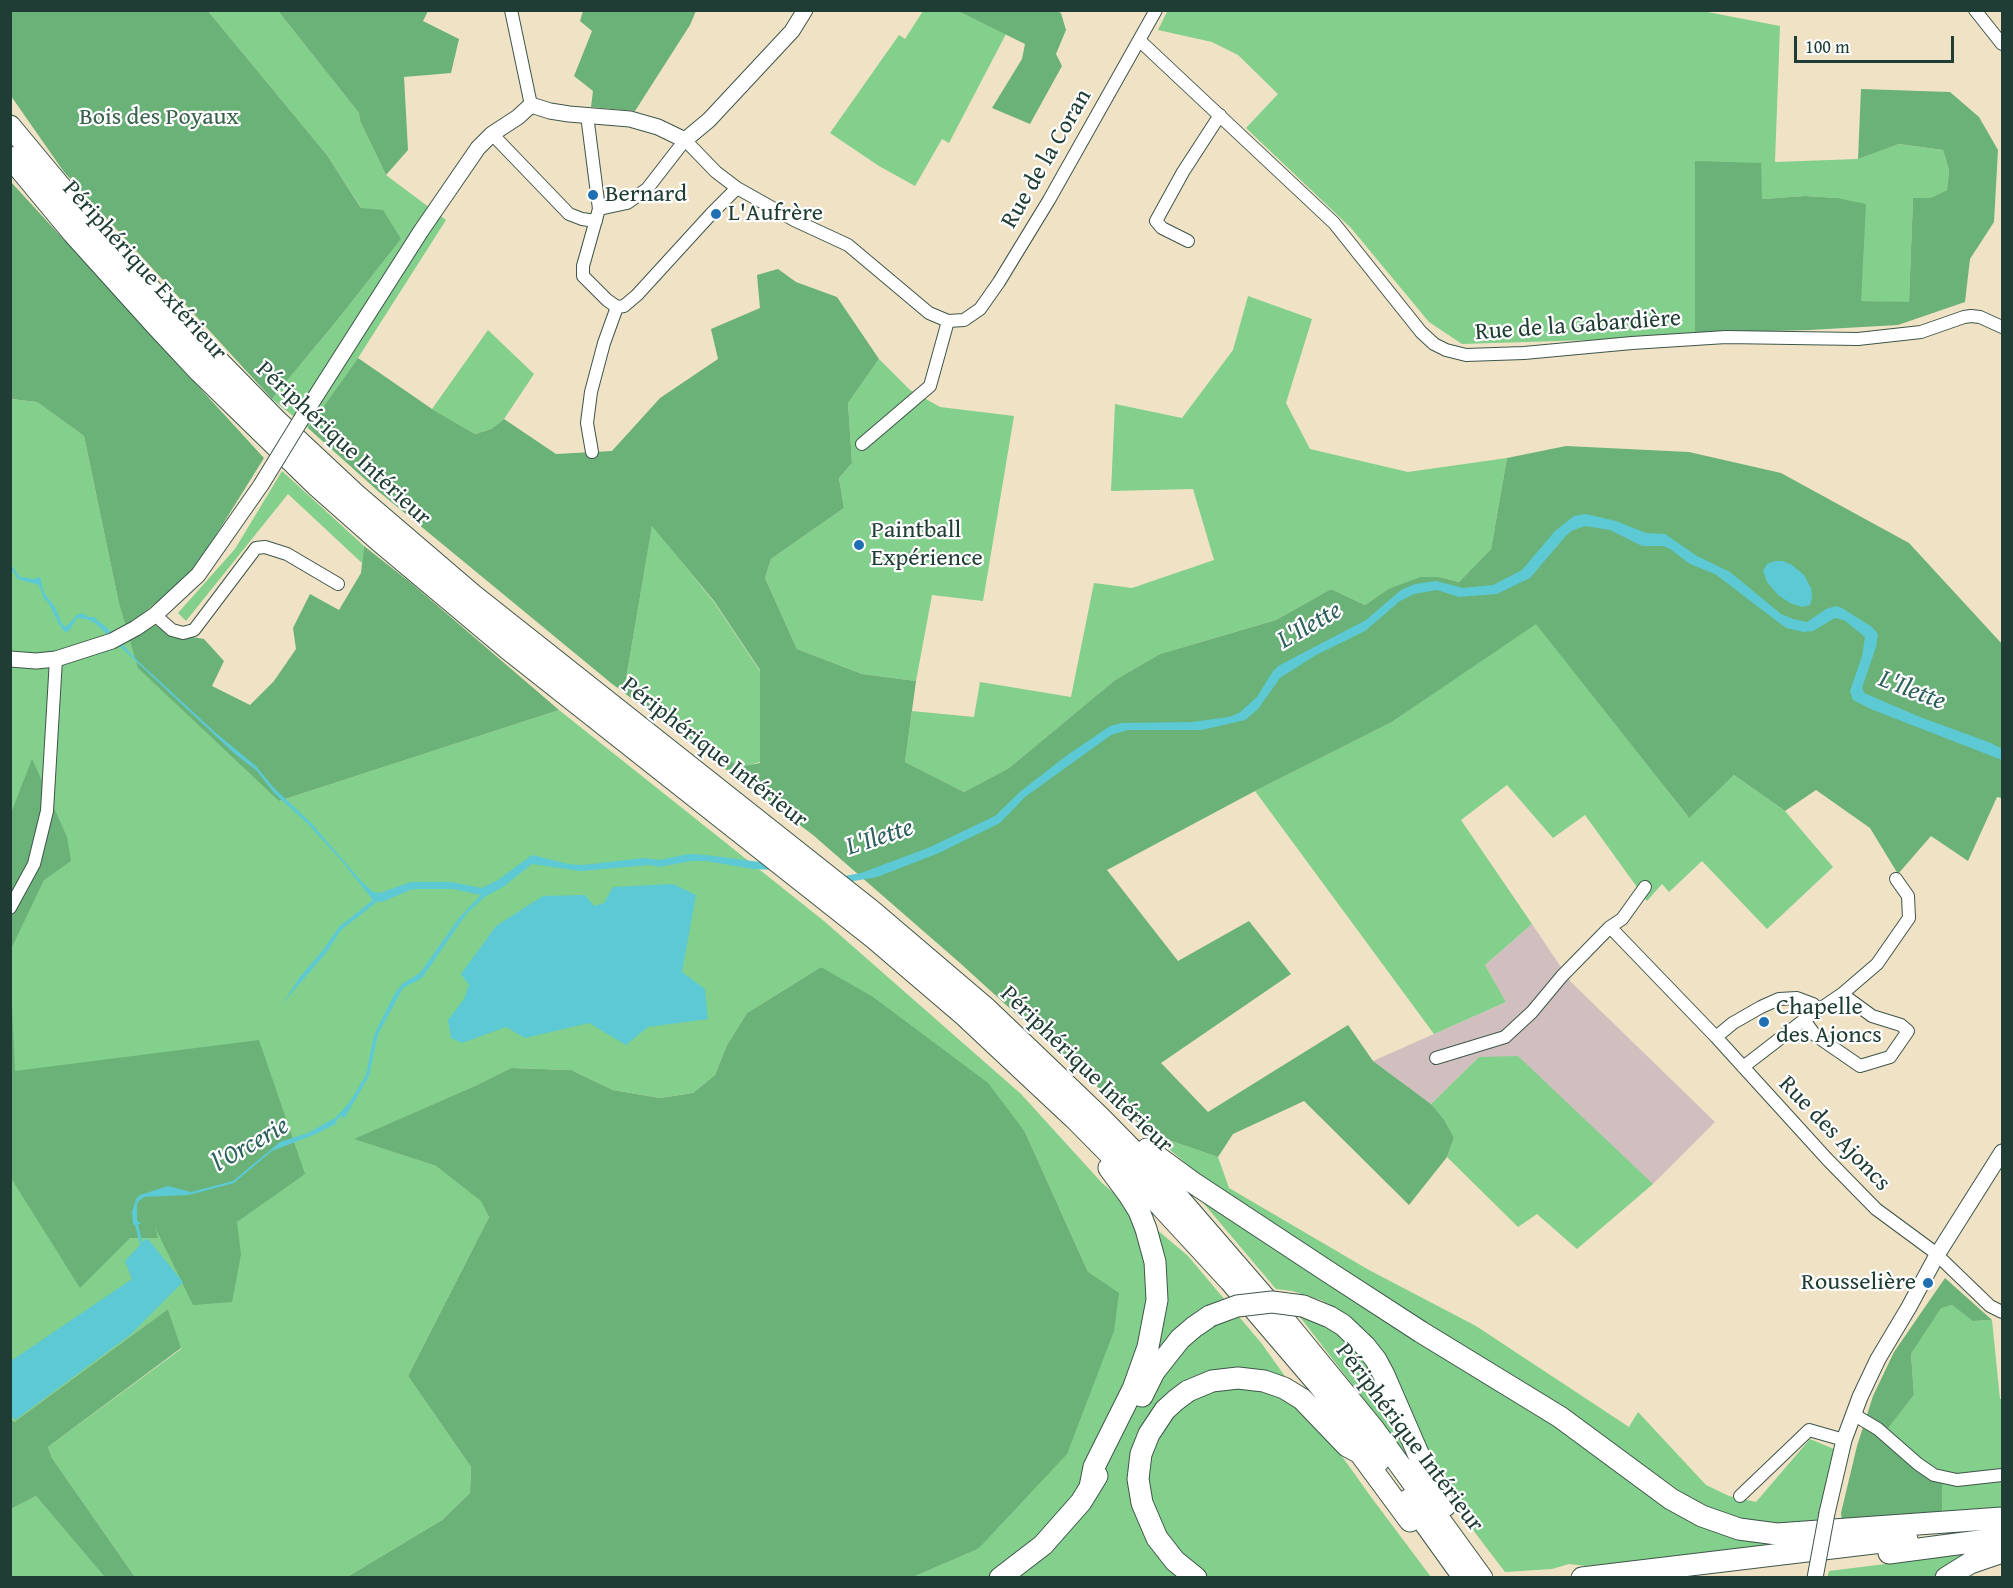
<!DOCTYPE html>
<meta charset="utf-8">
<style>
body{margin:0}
#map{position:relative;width:2013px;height:1588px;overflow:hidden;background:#f0e2c4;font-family:"Gentium Book Plus",serif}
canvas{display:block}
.frame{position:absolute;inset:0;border:12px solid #1f3d34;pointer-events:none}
.scale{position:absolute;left:1794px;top:36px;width:160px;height:27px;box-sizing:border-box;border:3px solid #1f3d34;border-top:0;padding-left:8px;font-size:18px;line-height:21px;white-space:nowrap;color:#1f3d34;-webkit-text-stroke:4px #fff;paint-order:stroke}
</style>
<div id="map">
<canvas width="2013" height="1588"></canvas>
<div class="frame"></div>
<div class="scale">100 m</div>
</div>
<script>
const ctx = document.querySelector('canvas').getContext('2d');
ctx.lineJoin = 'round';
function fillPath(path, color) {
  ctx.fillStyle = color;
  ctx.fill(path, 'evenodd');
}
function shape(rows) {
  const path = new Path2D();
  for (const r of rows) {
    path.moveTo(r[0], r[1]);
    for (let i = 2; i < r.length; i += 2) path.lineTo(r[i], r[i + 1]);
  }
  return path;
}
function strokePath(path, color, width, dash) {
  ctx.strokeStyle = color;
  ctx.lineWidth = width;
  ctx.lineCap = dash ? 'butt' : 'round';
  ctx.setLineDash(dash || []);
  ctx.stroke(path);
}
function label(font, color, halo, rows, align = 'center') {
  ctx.font = font + ' "Gentium Book Plus",serif';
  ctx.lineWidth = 4.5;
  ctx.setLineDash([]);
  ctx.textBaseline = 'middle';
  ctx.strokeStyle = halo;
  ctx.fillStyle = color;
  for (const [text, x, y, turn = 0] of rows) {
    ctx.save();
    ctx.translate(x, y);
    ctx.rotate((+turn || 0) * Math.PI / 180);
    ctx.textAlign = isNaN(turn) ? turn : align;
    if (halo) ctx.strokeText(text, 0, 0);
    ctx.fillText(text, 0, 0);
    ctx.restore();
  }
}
const industrial = shape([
 [1532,924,1571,982,1715,1122,1653,1184,1479,1057,1431,1104,1373,1061,1506,1002,1485,965]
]);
const green = shape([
 [1168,10,1697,10,1780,26,1775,162,1857,159,1899,144,1943,150,1949,170,1947,190,1930,198,1913,198,1909,303,1861,301,1837,198,1805,196,1762,199,1696,161,1695,333,1590,340,1462,344,1429,322,1351,228,1246,128,1278,94,1238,55,1212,42,1158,30],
 [208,11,278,11,359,113,360,121,386,175,446,220,358,358,308,428,272,399,339,318,401,239,362,209,327,155],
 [923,11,958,11,1006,34,949,143,942,139,915,186,879,166,830,133,899,35,905,39],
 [1248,296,1312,319,1286,403,1310,449,1408,472,1507,458,1491,549,1459,582,1439,577,1388,589,1365,605,1331,589,1276,620,1160,654,1115,680,1009,768,964,792,905,762,912,711,974,717,980,682,1071,697,1094,583,1132,588,1214,560,1193,489,1111,491,1115,404,1182,418,1233,350],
 [488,330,534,374,504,419,491,429,475,434,432,409],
 [879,359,910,390,940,407,1014,416,983,601,932,595,916,681,862,674,797,649,765,578,771,559,844,508,839,478,852,463,848,403],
 [10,399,37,402,84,436,118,599,279,801,559,710,824,921,1021,1094,1102,1183,1188,1256,1262,1344,1371,1497,1431,1577,913,1577,978,1549,1088,1272,1025,1132,821,967,747,1013,727,1045,715,1075,693,1093,660,1098,613,1090,571,1070,511,1068,477,1085,355,1139,436,1166,482,1201,489,1217,408,1376,471,1467,470,1493,442,1520,347,1577,135,1577,52,1458,48,1447,181,1349,168,1309,14,1422,11,1418],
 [282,471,364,546,362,563,288,494,186,621,178,613,235,549],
 [652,525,714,602,760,671,760,762,738,768,626,679],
 [1536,623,1688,817,1734,775,1785,811,1833,867,1767,929,1702,861,1669,892,1662,884,1647,901,1585,815,1553,838,1507,785,1461,820,1532,924,1485,965,1506,1002,1434,1034,1255,791,1392,722],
 [1518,1056,1653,1184,1577,1249,1537,1214,1518,1227,1447,1157,1454,1138,1431,1104,1479,1057],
 [1151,1134,1218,1157,1229,1188,1369,1270,1476,1326,1629,1427,1638,1412,1706,1485,1729,1496,1756,1502,1810,1439,1834,1449,1816,1526,1791,1526,1741,1520,1694,1501,1584,1423,1397,1307,1219,1191],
 [1194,1192,1506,1394,1607,1461,1635,1483,1810,1543,1586,1566,1569,1564,1552,1569,1505,1572,1441,1488,1393,1371,1367,1332,1344,1313,1321,1300,1292,1291,1276,1289],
 [1952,1305,1974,1321,1992,1320,2000,1399,2002,1399,2002,1508,1942,1514,1879,1438,1914,1395,1911,1354,1941,1307],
 [1297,1313,1323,1321,1365,1355,1412,1462],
 [36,1496,104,1575,105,1577,11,1578,11,1509],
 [1966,1554,1933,1577,1827,1578,1829,1571]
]);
const forest = shape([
 [10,11,208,11,327,155,361,208,383,210,401,239,339,318,272,399,64,172,11,96],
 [278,11,428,11,423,21,459,39,451,73,404,77,408,150,386,175,360,121,359,113],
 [583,11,583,10,696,11,690,25,635,111,591,107,593,91,574,76,592,31,580,21],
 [1057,11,1061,13,1066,30,1056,54,1062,66,1030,124,992,108,1022,59,1025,44,958,11],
 [1861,89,1950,92,1979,117,1998,150,1994,222,1970,259,1965,302,1898,325,1809,330,1695,333,1695,161,1761,163,1762,199,1805,196,1837,198,1866,204,1861,301,1909,302,1913,198,1930,198,1947,190,1949,170,1943,150,1899,144,1858,159],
 [11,182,264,458,193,572,140,616,169,633,204,639,224,661,212,686,250,705,274,681,296,649,293,628,310,594,339,610,361,573,364,546,411,583,559,710,279,801,138,668,118,599,84,436,37,402,11,399],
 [778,269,796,282,837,297,879,359,848,403,852,463,839,478,844,508,771,559,765,578,797,649,862,674,916,681,905,762,964,792,1009,768,1115,680,1160,654,1276,620,1331,589,1365,605,1388,589,1421,577,1439,577,1459,582,1491,549,1507,458,1566,446,1689,452,1781,473,1909,543,2002,644,2002,798,1997,797,1968,861,1931,836,1898,874,1870,828,1816,790,1785,811,1734,775,1689,818,1536,624,1392,722,1255,791,1107,870,1178,961,1249,921,1291,974,1161,1063,1208,1112,1348,1025,1373,1061,1431,1104,1444,1120,1454,1138,1447,1157,1409,1205,1304,1101,1233,1134,1218,1157,1151,1134,1060,1054,960,963,813,835,611,683,378,491,308,428,358,358,432,409,475,434,491,429,504,419,556,454,612,451,660,398,718,359,711,329,760,308,757,275],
 [652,526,714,601,760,670,760,763,738,767,626,679],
 [32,759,67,837,71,861,44,880,11,949,11,813],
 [10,960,15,1071,259,1040,305,1174,237,1222,241,1254,232,1302,193,1305,155,1227,158,1238,130,1238,80,1288,11,1178],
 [821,967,873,997,988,1083,1025,1132,1088,1272,1119,1293,1114,1331,1067,1454,978,1549,913,1577,347,1577,442,1520,470,1493,471,1467,408,1376,489,1217,481,1201,436,1166,354,1139,477,1085,511,1068,571,1070,613,1090,660,1098,693,1093,715,1075,727,1045,747,1013],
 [1945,1278,1992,1320,1973,1321,1952,1305,1941,1308,1911,1354,1914,1395,1880,1438,1942,1484,1942,1514,1842,1523,1841,1513,1857,1446,1873,1396,1894,1352],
 [168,1309,181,1348,48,1447,52,1458,135,1577,105,1577,36,1496,11,1509,11,1418,14,1422]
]);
const water = shape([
 [1586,514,1616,521,1646,533,1665,534,1697,556,1730,572,1781,614,1793,619,1807,622,1826,609,1836,606,1842,608,1872,627,1878,634,1876,647,1862,688,1864,693,1920,717,1991,743,2002,749,2002,760,1873,710,1853,700,1850,691,1862,656,1865,637,1844,620,1835,618,1813,631,1804,632,1786,628,1715,574,1690,564,1670,549,1663,546,1642,546,1610,530,1585,526,1571,531,1564,538,1530,578,1497,594,1459,597,1437,590,1414,594,1400,601,1365,631,1316,655,1280,678,1258,709,1245,720,1202,730,1128,730,1111,735,1025,797,1000,823,939,853,877,877,836,884,777,870,753,869,706,861,691,861,659,867,650,865,580,871,532,864,503,887,486,896,467,913,422,978,403,988,378,1034,369,1076,344,1119,340,1113,349,1103,366,1075,374,1035,394,995,402,984,420,973,459,918,481,895,453,889,418,889,410,890,382,902,378,901,341,930,326,953,283,1003,300,977,323,950,339,927,373,900,341,860,307,823,274,793,257,771,235,754,95,623,86,619,77,618,69,631,65,632,59,624,48,602,44,599,39,585,18,579,11,568,10,563,20,577,34,579,40,577,44,593,55,607,62,624,66,627,77,615,82,613,88,617,94,617,108,629,139,662,217,734,256,766,273,787,311,823,362,882,373,892,380,893,411,882,451,882,482,888,498,880,532,855,568,864,583,865,644,858,659,860,689,854,706,855,760,862,808,858,839,877,861,873,928,848,995,816,1021,791,1066,756,1110,726,1122,723,1192,722,1229,717,1239,713,1257,697,1273,671,1280,665,1366,620,1401,590,1415,584,1436,581,1463,588,1493,585,1522,570,1555,531,1574,516],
 [1775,561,1783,561,1792,565,1804,575,1811,588,1812,598,1810,605,1802,607,1790,603,1778,595,1767,582,1763,571,1767,564],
 [673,884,696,895,682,972,705,989,708,1019,648,1027,626,1045,589,1023,525,1038,506,1027,462,1043,451,1038,448,1020,464,999,469,985,461,974,496,926,543,896,585,895,594,906,604,903,613,887],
 [333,1119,337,1123,316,1134,272,1151,234,1183,189,1195,144,1197,139,1201,137,1205,137,1220,141,1224,133,1225,132,1212,136,1199,140,1195,168,1186,191,1192,233,1181,280,1142,308,1133],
 [147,1238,183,1282,130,1335,15,1420,11,1415,11,1361,132,1279,125,1261]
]);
const stream = shape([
 [333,1122,343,1112],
 [136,1223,142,1246]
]);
const minor = shape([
 [511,10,531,105],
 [1975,10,2002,44],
 [1139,40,1334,223,1421,332,1434,344,1446,350,1466,355,1524,353,1632,343,1726,337,1858,339,1921,332,1964,317,1971,316,1980,317,2002,327],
 [587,115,599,209,583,266,583,276,607,300,617,307],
 [492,134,569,214,582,219,596,221],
 [599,209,627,203,647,189,685,140,716,172,737,188,794,220,848,245,929,313,948,321,964,320,980,309,999,282,1049,200,1156,10],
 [1188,241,1162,228,1156,221,1183,172,1220,115],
 [617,307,624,306,637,295,712,213,737,188],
 [862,444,930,386,948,321],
 [592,452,587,423,591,392,604,343,617,307],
 [155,615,172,630,183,633,194,630,256,548,265,547,287,554,338,584],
 [10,908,34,864,47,811,56,659],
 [1610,927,1716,1037,1827,1159,1876,1209,1933,1251,1990,1306,2002,1312],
 [1804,1020,1815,1035,1860,1066,1890,1057,1908,1031,1901,1025,1872,1016,1842,994],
 [1716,1037,1733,1023,1761,1007,1779,999,1797,998,1813,1004,1819,1010],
 [1436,1058,1505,1037,1532,1012,1562,976,1610,927,1622,919,1645,887],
 [1743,1067,1804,1020,1842,994,1877,964,1909,918,1908,896,1896,879],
 [1853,1414,1878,1429,1918,1464,1934,1475,1957,1480,2002,1475],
 [1740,1496,1809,1430,1844,1440]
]);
const tertiary = shape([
 [307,410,421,231,478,148,492,134,518,117,531,105,550,111,569,114,630,119,658,127,685,140,709,120,792,31,805,10],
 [10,659,36,661,56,659,112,641,136,628,155,615,198,575,261,485],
 [1827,1513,1844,1440,1860,1397,1878,1359,1909,1307,1937,1255,2002,1152]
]);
const trunk = shape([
 [10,126,94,227,186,328,279,423,355,494,473,595,872,911,987,1009,1100,1117,1171,1189,1286,1322,1373,1428,1482,1578],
 [10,157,73,233,156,325,199,371,318,487,378,540,508,649,875,939,965,1016,1075,1119,1157,1202,1230,1281,1318,1384,1379,1461],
 [1147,1149,1192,1182,1327,1271,1421,1332,1560,1417,1671,1499,1702,1516,1739,1529,1777,1534,2002,1518],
 [1303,1306,1330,1317,1343,1325,1365,1346,1376,1360,1384,1375,1420,1458,1445,1506],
 [1142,1396,1154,1372,1180,1339,1194,1327,1210,1316],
 [1359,1452,1410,1521],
 [1090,1487,1094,1467,1133,1389,1148,1347,1157,1300,1155,1262,1146,1229,1139,1211,1129,1195,1109,1168],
 [1408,1500,1464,1578],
 [1889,1553,2002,1538],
 [1000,1578,1043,1545,1081,1502,1097,1476],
 [1196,1578,1175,1561,1157,1538,1142,1503,1138,1479,1141,1454,1149,1434,1165,1410,1176,1400,1188,1391,1212,1381,1238,1378,1264,1381,1284,1388,1302,1399,1347,1446,1358,1452],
 [1582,1578,1907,1539],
 [1946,1578,1970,1563,2002,1552]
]);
const tertiaryBridge = shape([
 [261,485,307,410],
 [1815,1578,1827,1513]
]);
const trunkBridge = shape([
 [1210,1316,1237,1306,1272,1302,1303,1306]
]);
const markers = [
 [593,195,6,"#1f6fb2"],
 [716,214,6,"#1f6fb2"],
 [859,545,6,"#1f6fb2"],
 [1764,1022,6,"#1f6fb2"],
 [1928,1283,6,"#1f6fb2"]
];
const parkNames = [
 ["Bois des Poyaux",159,118]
];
const streetNames = [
 ["Rue de la Coran",1047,159,-60],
 ["Périphérique Extérieur",144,271,48],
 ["Rue de la Gabardière",1578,326,-4],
 ["Périphérique Intérieur",343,444,43],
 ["Périphérique Intérieur",714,753,38],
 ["Périphérique Intérieur",1086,1070,44],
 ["Rue des Ajoncs",1834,1134,46],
 ["Périphérique Intérieur",1409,1438,53]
];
const poiNames = [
 ["Bernard",605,195],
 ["L'Aufrère",728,214],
 ["Paintball",871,531],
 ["Expérience",871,559],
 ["Chapelle",1776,1008],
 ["des Ajoncs",1776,1036],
 ["Rousselière",1916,1283,"right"]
];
const waterNames = [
 ["L'Ilette",1310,626,-30],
 ["L'Ilette",1912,691,21],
 ["L'Ilette",880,838,-18],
 ["l'Orcerie",251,1145,-30]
];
fillPath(industrial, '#d1bfbf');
fillPath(green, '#83cf8c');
fillPath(forest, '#6ab278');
fillPath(water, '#5dc9d4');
strokePath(stream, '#5dc9d4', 3);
strokePath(minor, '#3e564a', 14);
strokePath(tertiary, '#3e564a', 17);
strokePath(trunk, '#3e564a', 23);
strokePath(minor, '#fff', 12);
strokePath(tertiary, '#fff', 15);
strokePath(trunk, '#fff', 21);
strokePath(tertiaryBridge, '#3e564a', 17, []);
strokePath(trunkBridge, '#3e564a', 23, []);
strokePath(tertiaryBridge, '#fff', 15);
strokePath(trunkBridge, '#fff', 21);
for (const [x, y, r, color] of markers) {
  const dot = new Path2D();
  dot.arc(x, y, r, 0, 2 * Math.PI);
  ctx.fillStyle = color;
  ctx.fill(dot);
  strokePath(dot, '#fff', 2);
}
label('24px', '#38624a', '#fff', parkNames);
label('24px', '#1f3d34', '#fff', streetNames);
label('24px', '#1f3d34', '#fff', poiNames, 'left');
label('italic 26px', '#2e605c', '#fff', waterNames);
</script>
